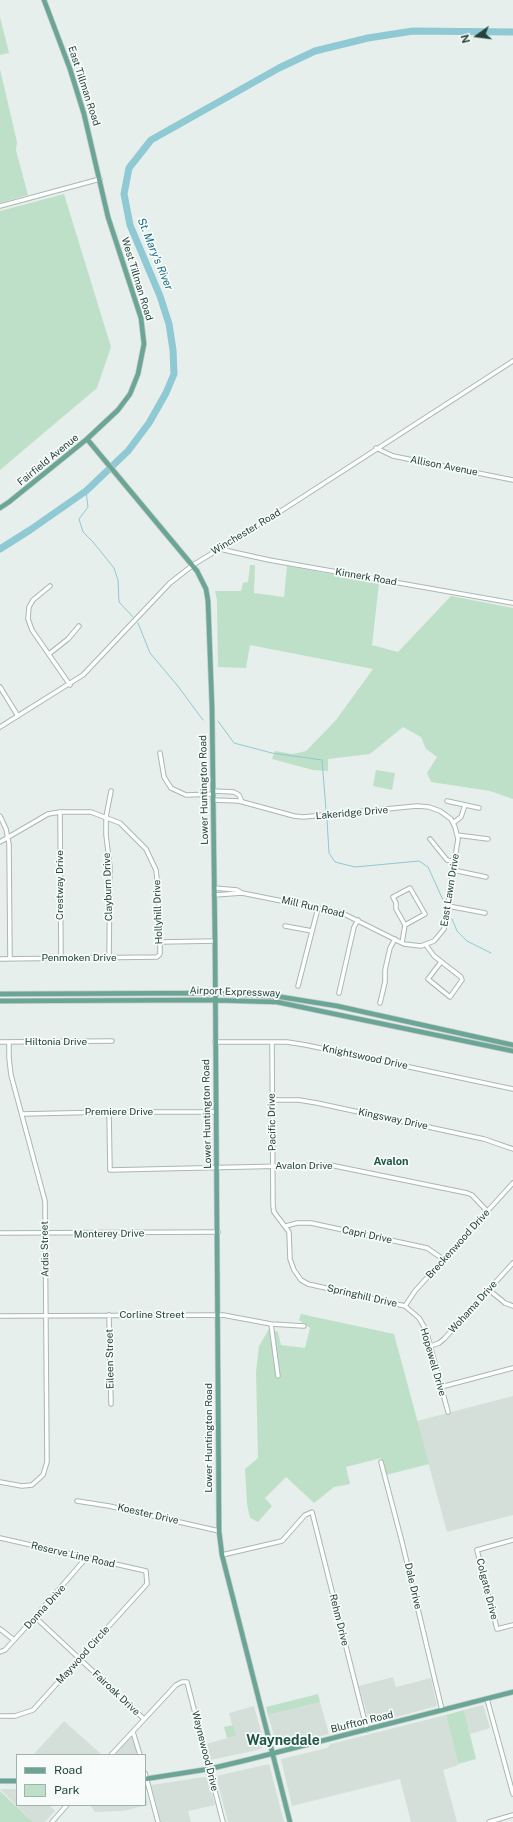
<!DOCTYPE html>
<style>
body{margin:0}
#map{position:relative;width:513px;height:1822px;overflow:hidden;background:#e6efeb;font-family:"Public Sans",sans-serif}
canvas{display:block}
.legend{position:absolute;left:16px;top:1754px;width:130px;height:52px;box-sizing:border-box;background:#f7fbf9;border:1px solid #a3b1ad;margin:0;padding:5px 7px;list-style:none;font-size:12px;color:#24423a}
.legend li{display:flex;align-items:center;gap:8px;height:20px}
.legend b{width:20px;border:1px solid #a3b1ad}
.north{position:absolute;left:457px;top:16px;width:40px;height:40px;-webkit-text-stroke:3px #f7fbf9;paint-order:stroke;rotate:256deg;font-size:11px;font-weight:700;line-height:16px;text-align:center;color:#24423a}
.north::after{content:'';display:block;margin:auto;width:14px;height:18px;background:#24423a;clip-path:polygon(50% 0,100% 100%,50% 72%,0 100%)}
</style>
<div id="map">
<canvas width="513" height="1822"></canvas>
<ul class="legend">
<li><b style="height:5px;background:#6aa596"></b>Road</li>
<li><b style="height:11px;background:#bfe0c8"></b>Park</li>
</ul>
<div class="north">N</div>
</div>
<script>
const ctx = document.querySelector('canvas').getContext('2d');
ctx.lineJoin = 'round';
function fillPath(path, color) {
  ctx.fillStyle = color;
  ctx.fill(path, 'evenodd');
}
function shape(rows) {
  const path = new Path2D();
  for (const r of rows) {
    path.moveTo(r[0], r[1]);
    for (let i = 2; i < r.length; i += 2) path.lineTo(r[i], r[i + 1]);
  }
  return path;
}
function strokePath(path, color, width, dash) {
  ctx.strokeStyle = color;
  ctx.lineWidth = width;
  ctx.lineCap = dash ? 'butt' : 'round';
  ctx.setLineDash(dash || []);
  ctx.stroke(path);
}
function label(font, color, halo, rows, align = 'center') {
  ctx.font = font + ' "Public Sans",sans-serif';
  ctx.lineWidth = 3.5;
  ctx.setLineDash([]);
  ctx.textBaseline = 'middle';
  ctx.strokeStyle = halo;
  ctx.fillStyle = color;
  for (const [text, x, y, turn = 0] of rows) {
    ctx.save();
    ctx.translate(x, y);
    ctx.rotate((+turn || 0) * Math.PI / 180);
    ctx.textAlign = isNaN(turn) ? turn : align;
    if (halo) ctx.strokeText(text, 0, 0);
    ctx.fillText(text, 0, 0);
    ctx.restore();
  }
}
const built = shape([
 [513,1396,513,1515,447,1532,417,1421],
 [393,1677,396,1687,431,1678,437,1706,370,1724,359,1686],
 [320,1702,329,1734,277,1746,268,1715],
 [483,1705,490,1728,470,1734,464,1710],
 [254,1706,265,1746,258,1750,210,1760,206,1744,235,1736,229,1713],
 [446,1715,458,1765,443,1770,457,1822,411,1822,400,1779,292,1806,281,1759,327,1748,331,1744],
 [64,1721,102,1755,33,1755],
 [130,1737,133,1738,137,1755,115,1755],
 [269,1764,284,1822,228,1822,216,1776],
 [204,1777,208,1778,215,1805,188,1811,191,1822,161,1822,151,1785],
 [0,1789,17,1789,17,1805,49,1805,55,1811,45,1822,33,1822],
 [145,1791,148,1805,123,1811,95,1812,90,1805,145,1805]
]);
const green = shape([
 [0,17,9,53,0,55],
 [0,69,17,142,16,150,28,195,0,203],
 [64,194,111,347,97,388,0,470,0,211],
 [250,565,255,565,254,593,284,597,287,566,379,583,372,645,398,652,451,596,513,608,513,799,490,791,431,782,427,773,437,757,426,749,421,737,403,727,370,754,328,759,328,771,313,770,272,759,275,751,293,754,306,751,336,720,373,669,250,645,246,668,218,667,217,600,215,591,241,591,243,583,248,582],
 [376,770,395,773,392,790,373,786],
 [301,1314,394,1334,429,1464,386,1475,381,1458,346,1467,350,1484,334,1487,314,1503,286,1477,265,1498,272,1506,258,1522,250,1518,247,1504,245,1469,258,1458,256,1372,259,1346,269,1329,278,1332,281,1345,305,1348,310,1328,299,1320],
 [318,1694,320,1702,268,1715,266,1707],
 [464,1710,476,1759,458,1764,446,1715],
 [233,1725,236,1736,227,1738,224,1727],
 [0,1791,33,1822,0,1822]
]);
const stream = shape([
 [86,491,88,507,79,519,83,532,93,542,114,568,118,580,119,602,133,617],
 [138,623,150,653,177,685,203,720],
 [218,721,234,743,272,753,322,760,326,810],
 [327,820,329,853,335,862,355,867,419,861,428,867,443,900],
 [452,919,457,931,467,941,491,953]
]);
const river = shape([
 [0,549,30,530,86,491,128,451,149,423,166,393,174,374,173,350,169,324,160,296,130,225,124,194,129,168,151,140,279,68,315,51,368,38,413,31,513,32]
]);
const minor = shape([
 [0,206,100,179],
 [376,448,393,456,513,480],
 [220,547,224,550,269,560,513,603],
 [50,586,33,600,29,607,28,619,32,630,70,685],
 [49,654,68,639,79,626],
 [0,687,18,716],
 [0,727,83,675,170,583,193,565,281,511,513,361],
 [160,753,164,777,171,788,186,795,213,794],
 [213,791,234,792,239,795,242,802],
 [213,800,239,801,294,816,303,817,417,806,429,807,440,811,451,819,455,827,458,839,444,929,434,941,421,946,404,944,342,913,242,893,237,890,214,888],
 [447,801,479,808],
 [60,812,61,958],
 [0,816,6,829,9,844,10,959],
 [453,823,461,817,465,805],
 [457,835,488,839],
 [430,839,447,860,455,862],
 [0,842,48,814,60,812,91,812,120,823,146,849,156,870,159,896,160,942,160,954,157,957,0,959],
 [453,870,486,877],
 [214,895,242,893],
 [448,906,485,913],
 [285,926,312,931],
 [160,942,215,941],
 [402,943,405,925,396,909,396,903,393,897,410,888,425,914,405,925],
 [426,945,434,956,461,977,462,980,450,997,428,979,441,962],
 [109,958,110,867,106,835,106,817,111,791],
 [298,986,318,908],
 [339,993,354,927,358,920],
 [380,1003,385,982,385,970,390,948,395,939],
 [0,1042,112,1041],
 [215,1042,287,1042,306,1045,513,1089],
 [272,1042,273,1206,274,1212,289,1232,290,1259,294,1270,301,1280,308,1284,405,1306,419,1318,426,1330,448,1412],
 [272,1100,299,1100,317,1103,484,1139,513,1149],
 [109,1112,110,1170,330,1165,467,1193,472,1195,487,1211],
 [22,1114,109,1112,216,1112],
 [286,1226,297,1223,311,1223,427,1248,443,1259],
 [0,1233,218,1232],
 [489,1290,505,1303,513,1306],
 [405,1306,415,1291,513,1183],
 [109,1315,111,1404],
 [0,1316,223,1315,271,1324,304,1326],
 [271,1324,278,1376],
 [431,1346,439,1343,444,1339,513,1263],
 [441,1387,513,1368],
 [381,1462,402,1542,442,1710],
 [0,1482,22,1486,32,1485,43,1475,47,1462,45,1201,11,1075,9,1058,9,1042],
 [77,1501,109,1506,219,1531],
 [0,1538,146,1571,147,1584,33,1710,15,1716,0,1716],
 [513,1540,477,1550,497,1629,513,1625],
 [222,1555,282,1541,305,1515,312,1512,367,1730],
 [35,1617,144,1719],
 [0,1629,14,1640],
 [0,1652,5,1650,35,1617,86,1558],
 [487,1699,513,1794],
 [133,1732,140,1755],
 [111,1755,176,1685,182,1682,187,1682,223,1822],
 [145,1773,158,1822],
 [52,1822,67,1805],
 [489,1822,513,1815]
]);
const major = shape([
 [87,439,197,571,206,589,208,601,212,707,215,941,219,1531,222,1555,290,1822],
 [0,508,9,502,87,439,118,410,130,394,138,374,144,344,141,318,108,217,84,114,70,69,44,0],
 [0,994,215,993,275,996,337,1006,513,1045],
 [0,1001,208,1000,277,1002,513,1051],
 [145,1779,209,1769,247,1760,513,1692],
 [0,1781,17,1781]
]);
const streetNames = [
 ["East Tillman Road",84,86,72],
 ["West Tillman Road",137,279,73],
 ["Fairfield Avenue",48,460,-39],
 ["Allison Avenue",444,466,11],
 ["Winchester Road",246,532,-31],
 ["Kinnerk Road",366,577,10],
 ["Lower Huntington Road",204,790,-91],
 ["Lakeridge Drive",352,813,-5],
 ["Crestway Drive",60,885,-90],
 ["Clayburn Drive",108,887,-92],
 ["East Lawn Drive",450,890,-81],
 ["Mill Run Road",313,907,13],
 ["Hollyhill Drive",158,912,-92],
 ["Penmoken Drive",79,958],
 ["Airport Expressway",235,992,2],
 ["Hiltonia Drive",56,1042],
 ["Knightswood Drive",365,1057,12],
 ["Premiere Drive",119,1112],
 ["Lower Huntington Road",207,1114,-91],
 ["Kingsway Drive",393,1119,12],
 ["Pacific Drive",272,1122,-91],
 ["Avalon Drive",304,1166],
 ["Monterey Drive",109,1234,-1],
 ["Capri Drive",367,1235,12],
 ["Breckenwood Drive",458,1244,-48],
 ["Ardis Street",45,1249,-91],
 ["Springhill Drive",362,1296,13],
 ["Wohama Drive",473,1307,-48],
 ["Corline Street",152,1315],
 ["Eileen Street",110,1359,-91],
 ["Hopewell Drive",433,1362,74],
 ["Lower Huntington Road",209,1438,-90],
 ["Koester Drive",148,1514,13],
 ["Reserve Line Road",73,1555,13],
 ["Dale Drive",413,1586,77],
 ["Colgate Drive",487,1589,76],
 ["Donna Drive",45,1607,-48],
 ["Rehm Drive",339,1620,76],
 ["Maywood Circle",83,1655,-48],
 ["Fairoak Drive",116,1693,43],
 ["Bluffton Road",362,1722,-14],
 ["Waynewood Drive",205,1751,76]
];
const waterNames = [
 ["St. Mary's River",155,254,68]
];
const neighbourhoodNames = [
 ["Avalon",391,1162]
];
const districtNames = [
 ["Waynedale",283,1741]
];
fillPath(built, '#d4dfda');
fillPath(green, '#bfe0c8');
strokePath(stream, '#8ec9d4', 1);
strokePath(river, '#8ec9d4', 7);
strokePath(minor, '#a8b8b2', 5.5);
strokePath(major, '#c2cac8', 6);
strokePath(minor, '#fff', 3.5);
strokePath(major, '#6aa596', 4.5);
label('10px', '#24423a', '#f7fbf9', streetNames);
label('italic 11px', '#1c6f80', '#f7fbf9', waterNames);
label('bold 11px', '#1f5548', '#f7fbf9', neighbourhoodNames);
label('bold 14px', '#1f5548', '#f7fbf9', districtNames);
</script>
